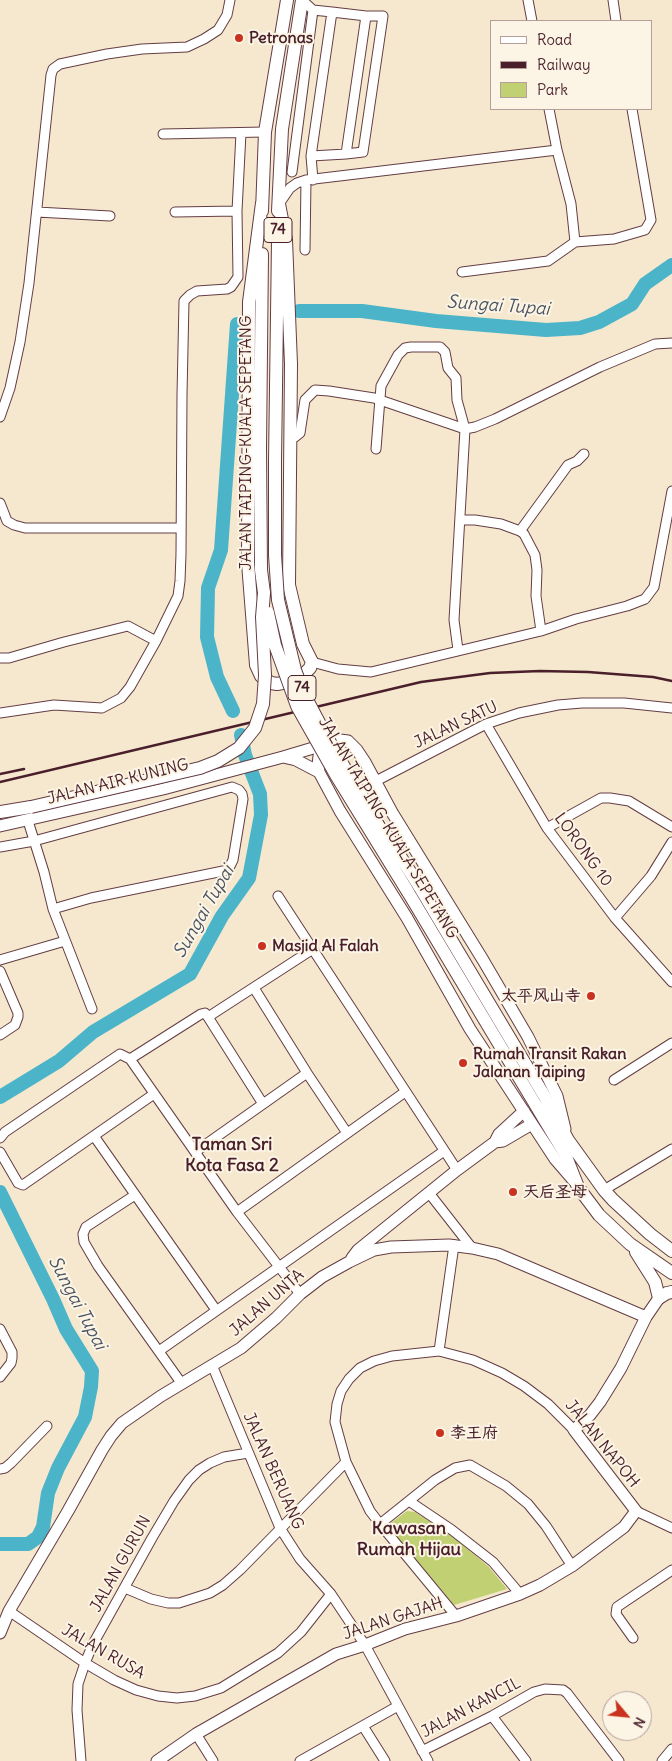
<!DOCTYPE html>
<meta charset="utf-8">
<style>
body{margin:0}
#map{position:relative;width:672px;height:1761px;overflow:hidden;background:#f5e8ce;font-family:Delius,sans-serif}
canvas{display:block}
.legend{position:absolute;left:490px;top:20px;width:162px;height:90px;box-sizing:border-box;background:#fcf5e5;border:1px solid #b59f9b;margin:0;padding:6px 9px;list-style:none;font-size:15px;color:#4a1f2b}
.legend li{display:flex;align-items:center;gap:10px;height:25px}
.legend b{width:25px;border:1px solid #b59f9b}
.north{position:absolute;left:602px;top:1691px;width:50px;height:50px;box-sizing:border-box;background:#fcf5e5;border:1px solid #b59f9b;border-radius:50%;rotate:118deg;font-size:14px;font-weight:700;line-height:20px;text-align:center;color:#4a1f2b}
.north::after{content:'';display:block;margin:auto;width:18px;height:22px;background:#c8321e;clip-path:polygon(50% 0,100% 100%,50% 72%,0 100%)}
</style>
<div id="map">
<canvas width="672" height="1761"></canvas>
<ul class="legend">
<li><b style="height:6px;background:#fff"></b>Road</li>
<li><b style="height:6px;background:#4a1f2b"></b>Railway</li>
<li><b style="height:14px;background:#c0d072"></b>Park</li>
</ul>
<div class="north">N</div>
</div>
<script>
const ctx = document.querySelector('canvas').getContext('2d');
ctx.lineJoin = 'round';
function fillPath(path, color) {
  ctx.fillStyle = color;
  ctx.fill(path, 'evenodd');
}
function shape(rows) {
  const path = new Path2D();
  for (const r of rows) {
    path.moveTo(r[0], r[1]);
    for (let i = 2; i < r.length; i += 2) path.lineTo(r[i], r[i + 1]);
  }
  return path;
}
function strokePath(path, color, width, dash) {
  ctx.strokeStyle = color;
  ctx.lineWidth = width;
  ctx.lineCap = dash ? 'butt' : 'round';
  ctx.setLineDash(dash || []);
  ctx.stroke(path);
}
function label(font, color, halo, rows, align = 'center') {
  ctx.font = font + ' Delius,"LXGW WenKai TC",sans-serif';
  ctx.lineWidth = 4;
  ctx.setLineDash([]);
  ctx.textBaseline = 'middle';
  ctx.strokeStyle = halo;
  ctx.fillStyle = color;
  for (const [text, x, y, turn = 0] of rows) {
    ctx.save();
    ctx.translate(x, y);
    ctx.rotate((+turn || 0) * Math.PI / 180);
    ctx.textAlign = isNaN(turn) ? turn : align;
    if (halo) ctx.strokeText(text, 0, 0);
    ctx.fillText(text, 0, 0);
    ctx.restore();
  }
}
const green = shape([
 [407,1511,415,1512,452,1536,489,1567,507,1589,454,1605,387,1526]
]);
const river = shape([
 [299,311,362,311,436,321,546,330,580,328,599,322,632,304,645,284,672,265],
 [233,711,217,677,207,637,208,588,221,550,237,324],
 [0,1097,59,1061,93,1032,190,974,222,916,249,878,261,815,260,794,245,755,241,735],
 [0,1192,53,1299,66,1329,92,1371,91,1387,85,1417,58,1468,48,1493,43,1527,38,1537,28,1544,0,1544]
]);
const street = shape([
 [302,0,313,10,332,12,311,156,313,180],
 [528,0,532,21],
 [613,0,616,21],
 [549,109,557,150,571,204,575,242],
 [163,134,265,132],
 [346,154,363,152,383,16,366,16],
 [311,156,346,154,366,16,332,12],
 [292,172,313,10],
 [279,204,290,188,297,183,306,180,557,150],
 [37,212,110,216],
 [175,212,237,211],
 [305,250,306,180],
 [462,272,548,261,575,242,614,239,645,230,651,220,632,109],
 [0,417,10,388,20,342,29,283,51,75,53,69,60,64,107,54,142,49,187,47,204,39,218,30,227,15,230,0],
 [290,438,295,437,300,433,305,400,315,390,329,391,374,398,465,429,475,427,495,419,600,367,655,344,672,343],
 [376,449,381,386,398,355,405,348,411,347,440,347,445,352,448,368,456,378,457,400,465,429,454,620,458,650],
 [0,503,7,521,14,525,25,528,181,528],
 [460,520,475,520,501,524,520,531,524,534,535,555,537,570,536,596,541,631],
 [520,531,568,465,577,461,584,454],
 [0,658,9,658,64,642,128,626,156,641],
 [312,662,338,669,371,672,541,631,576,619,627,606,645,599,654,587,672,491],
 [0,713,54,705,102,708,121,698,130,687,156,641,178,596,180,581,181,554,182,395,184,301,190,295,197,291,227,289,231,287,238,277,237,211,241,133],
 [486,724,547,828,615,918,672,982],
 [376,781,486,724,519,713,558,705,582,703,624,703,672,708],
 [28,821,44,872,53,909,92,1009],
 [547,828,601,798,610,798,629,801,672,827],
 [0,847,34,841,232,787,239,790,242,794,243,799,233,860,228,870,91,898,53,909],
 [278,896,457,1170],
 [615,918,651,876,672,842],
 [0,960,65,941],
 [0,971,18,1013,18,1017,15,1025,0,1035],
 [254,988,307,1073,347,1133],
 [208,1017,263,1104],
 [130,1059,201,1014,205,1013,208,1017,313,949],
 [614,1080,672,1043],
 [94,1136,216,1310],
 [0,1138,5,1132,120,1054,130,1059,237,1212,300,1294],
 [0,1152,18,1183,23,1185,154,1094],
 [195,1152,307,1073],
 [604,1190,672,1149],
 [429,1193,472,1248],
 [135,1195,86,1227,83,1234,84,1242,98,1266,182,1384],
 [237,1212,405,1092],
 [0,1329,12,1352,12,1358,11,1363,0,1377],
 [159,1351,444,1151],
 [439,1351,454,1245],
 [212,1365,280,1528,300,1559,331,1594,365,1645,428,1761],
 [0,1469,5,1468,11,1463,47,1426],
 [409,1501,452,1530,493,1562,520,1594],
 [636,1511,672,1528],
 [380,1524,435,1480,455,1468,470,1465,506,1486,528,1504,546,1526,572,1566],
 [125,1588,151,1599,168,1603,179,1603,210,1593,223,1585,240,1570,346,1462],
 [9,1611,85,1663,114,1680,136,1690,158,1696,177,1698,195,1696,221,1688,278,1653,301,1632,331,1594],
 [456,1616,380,1524,370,1511,346,1462,335,1422,337,1404,341,1391,349,1379,360,1368,374,1361,392,1356,439,1351,473,1360,502,1373,524,1386,548,1404,574,1430],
 [633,1638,616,1614,617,1607,672,1570],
 [492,1716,526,1761],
 [363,1726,385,1761],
 [196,1734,213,1761],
 [422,1751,492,1716,534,1692,545,1689,563,1690,567,1693,619,1761],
 [81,1761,77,1710,78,1684,85,1663,93,1644,152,1538,174,1501,189,1480,199,1470,210,1463,224,1457,248,1453],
 [300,1761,398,1706],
 [662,1761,672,1749]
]);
const secondary = shape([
 [325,745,319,756,318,765,319,772,340,811,407,918,470,1029,555,1159,574,1181],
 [283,757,296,760,319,772],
 [0,826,163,789,283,757,340,740,348,741,357,750,365,762,393,814,483,960,528,1037,557,1096,565,1129],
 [495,1142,499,1134,524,1111],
 [352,1258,358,1250,457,1170,495,1142,503,1141,532,1124],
 [0,1633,9,1611,68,1511,102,1450,111,1436,122,1423,161,1396,241,1348,276,1318,300,1294,322,1277,349,1262,374,1250,391,1247,449,1245,472,1248,498,1254,646,1317],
 [157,1761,196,1734,336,1654,365,1645,405,1629,456,1616,520,1594,540,1585,572,1566,624,1527,636,1511,574,1430,590,1415,600,1402,621,1368,646,1317,659,1298]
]);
const primary = shape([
 [262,203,249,302,248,563,256,665,261,676,271,683,277,684,294,681,304,674,310,668,312,662,303,644,289,585,291,364,286,240,279,204],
 [262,211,265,132,287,0],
 [278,211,282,129,302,0],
 [262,254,260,448,261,570,264,593],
 [275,461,278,241],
 [0,812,31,807],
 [419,886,545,1097,568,1140,604,1190,613,1200,650,1234,672,1251],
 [408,892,565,1154,578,1187,599,1215,630,1244,672,1273],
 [636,1252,655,1282,659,1298,667,1293,672,1292]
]);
const rail = shape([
 [0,774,24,769],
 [0,782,421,682,490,673,540,671,588,672,653,677,672,681]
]);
const primaryBridge = shape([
 [275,461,275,555,278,600,295,670,304,694,324,732,351,779,419,886],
 [268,613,275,645,297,706,336,775,408,892],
 [31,807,200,768,218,761,239,748,255,728,263,704,265,675,262,617,264,593]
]);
const markers = [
 [239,38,5,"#c8321e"],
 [262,946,5,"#c8321e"],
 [591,996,5,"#c8321e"],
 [463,1063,5,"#c8321e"],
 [513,1192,5,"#c8321e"],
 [440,1433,5,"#c8321e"]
];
const shields = [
 [278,230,28],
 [302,688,28]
];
const shieldNames = [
 ["74",278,230],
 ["74",302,688]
];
const poiNames = [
 ["Petronas",249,38],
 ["Masjid Al Falah",272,946],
 ["太平风山寺",581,996,"right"],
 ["Rumah Transit Rakan",473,1054],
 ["Jalanan Taiping",473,1072],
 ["天后圣母",523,1192],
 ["李王府",450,1433]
];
const streetNames = [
 ["JALAN TAIPING-KUALA SEPETANG",246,443,-90],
 ["JALAN SATU",456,725,-25],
 ["JALAN AIR KUNING",118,782,-14],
 ["JALAN TAIPING-KUALA SEPETANG",388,828,59],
 ["LORONG 10",583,850,54],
 ["JALAN UNTA",267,1303,-41],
 ["JALAN NAPOH",602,1444,51],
 ["JALAN BERUANG",273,1471,66],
 ["JALAN GURUN",121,1564,-61],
 ["JALAN GAJAH",393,1619,-18],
 ["JALAN RUSA",103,1652,30],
 ["JALAN KANCIL",471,1708,-28]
];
const waterNames = [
 ["Sungai Tupai",498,306,4],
 ["Sungai Tupai",204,912,-60],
 ["Sungai Tupai",77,1303,62]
];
const neighbourhoodNames = [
 ["Taman Sri",232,1145],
 ["Kota Fasa 2",232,1166],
 ["Kawasan",409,1529],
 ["Rumah Hijau",409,1550]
];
fillPath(green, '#c0d072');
strokePath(river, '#4bb4c9', 14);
strokePath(street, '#643d43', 11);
strokePath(secondary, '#643d43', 13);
strokePath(primary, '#643d43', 14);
strokePath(street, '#fff', 9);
strokePath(secondary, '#fff', 11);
strokePath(primary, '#fff', 12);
strokePath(rail, '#4a1f2b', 2.5);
strokePath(primaryBridge, '#643d43', 14, []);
strokePath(primaryBridge, '#fff', 12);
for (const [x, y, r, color] of markers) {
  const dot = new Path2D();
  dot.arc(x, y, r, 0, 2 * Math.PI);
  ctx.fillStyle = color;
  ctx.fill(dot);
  strokePath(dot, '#fcf5e5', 2);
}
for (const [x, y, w] of shields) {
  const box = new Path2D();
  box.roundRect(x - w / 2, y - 12.5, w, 25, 4);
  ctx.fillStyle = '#fcf5e5';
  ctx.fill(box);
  strokePath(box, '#4a1f2b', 1);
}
label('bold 15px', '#4a1f2b', null, shieldNames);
label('bold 16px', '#4a1f2b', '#fcf5e5', poiNames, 'left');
label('16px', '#4a1f2b', '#fcf5e5', streetNames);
label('italic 18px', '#4a5362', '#fcf5e5', waterNames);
label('bold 18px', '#4a1f2b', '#fcf5e5', neighbourhoodNames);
</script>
